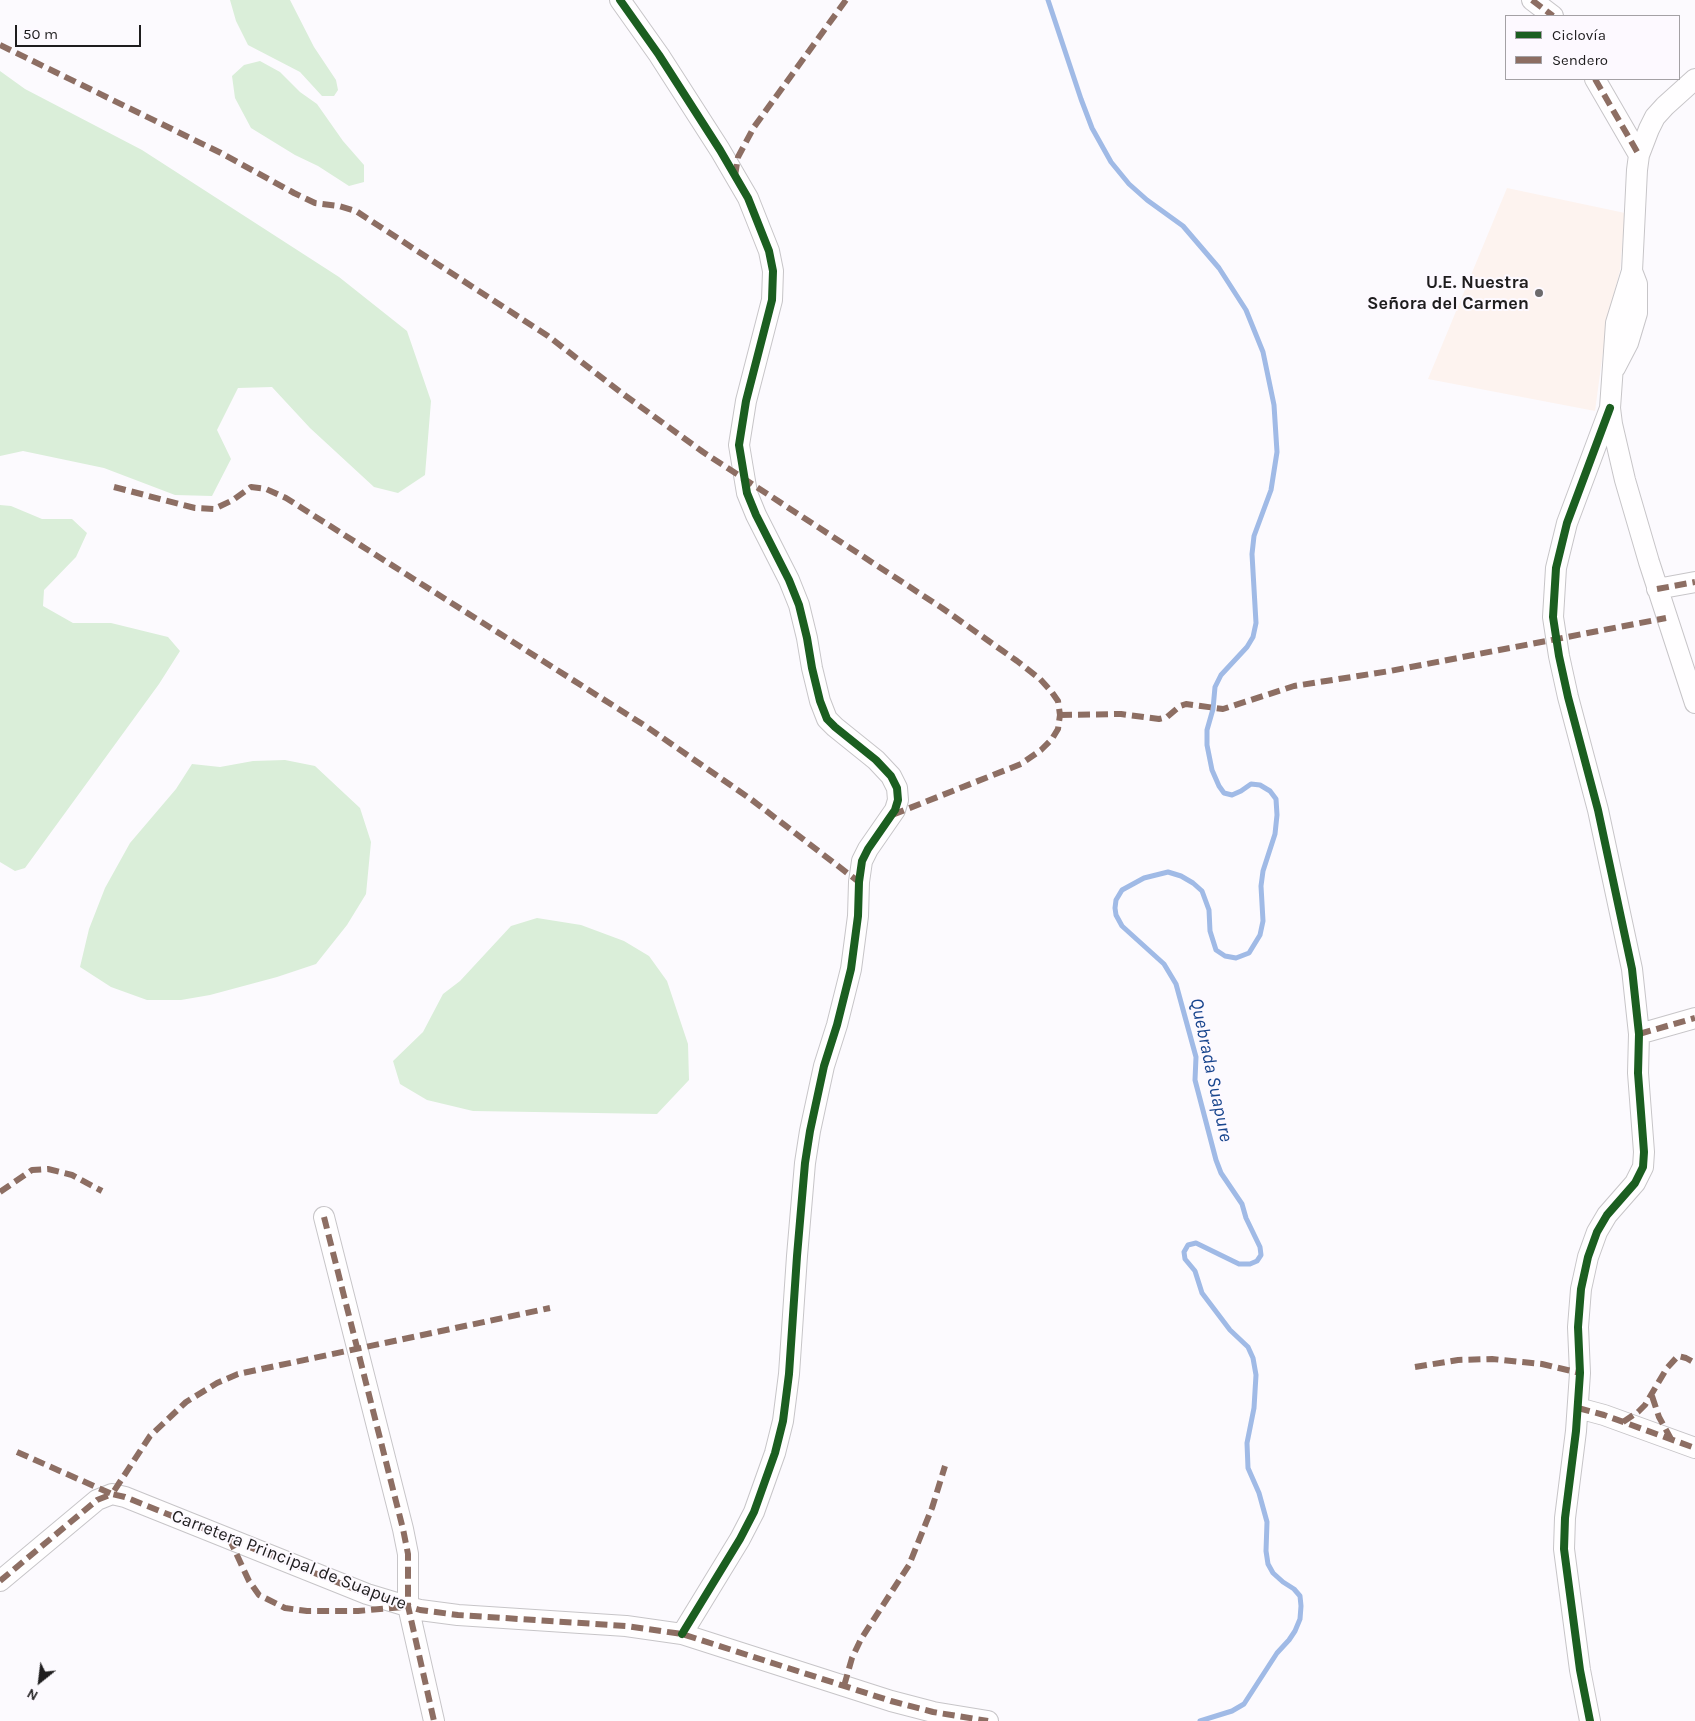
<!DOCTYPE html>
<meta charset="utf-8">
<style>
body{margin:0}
#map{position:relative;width:1695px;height:1721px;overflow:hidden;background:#fcfafe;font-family:Karla,sans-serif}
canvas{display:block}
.legend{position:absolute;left:1505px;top:15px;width:175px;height:65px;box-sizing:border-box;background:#fdf9ff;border:1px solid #a4a1a5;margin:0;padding:6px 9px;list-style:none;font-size:15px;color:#1e1d1e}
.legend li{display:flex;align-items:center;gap:10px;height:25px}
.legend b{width:25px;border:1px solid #a4a1a5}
.north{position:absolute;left:15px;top:1656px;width:50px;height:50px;-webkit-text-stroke:4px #fdf9ff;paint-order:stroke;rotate:209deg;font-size:14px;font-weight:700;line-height:20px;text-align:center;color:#1e1d1e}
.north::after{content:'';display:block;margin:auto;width:18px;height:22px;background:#1e1d1e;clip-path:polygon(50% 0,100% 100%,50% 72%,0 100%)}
.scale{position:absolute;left:15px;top:25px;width:126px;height:22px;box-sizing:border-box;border:2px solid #1e1d1e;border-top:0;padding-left:6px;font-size:15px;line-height:18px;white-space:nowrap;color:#1e1d1e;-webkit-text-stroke:4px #fdf9ff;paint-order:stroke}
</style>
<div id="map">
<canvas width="1695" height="1721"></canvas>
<ul class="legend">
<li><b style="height:6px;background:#1b5e20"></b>Ciclovía</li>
<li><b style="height:6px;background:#8d6e63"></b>Sendero</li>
</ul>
<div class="north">N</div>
<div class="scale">50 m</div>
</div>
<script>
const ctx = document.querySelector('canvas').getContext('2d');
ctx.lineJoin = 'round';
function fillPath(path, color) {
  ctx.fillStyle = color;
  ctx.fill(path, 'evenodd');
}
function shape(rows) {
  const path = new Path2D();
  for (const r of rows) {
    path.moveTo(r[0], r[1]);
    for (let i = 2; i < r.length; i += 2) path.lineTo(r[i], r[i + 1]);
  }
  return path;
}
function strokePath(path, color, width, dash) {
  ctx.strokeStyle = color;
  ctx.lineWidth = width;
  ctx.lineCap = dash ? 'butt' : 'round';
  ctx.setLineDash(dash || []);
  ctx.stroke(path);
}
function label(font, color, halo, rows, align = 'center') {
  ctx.font = font + ' Karla,sans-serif';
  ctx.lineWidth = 4;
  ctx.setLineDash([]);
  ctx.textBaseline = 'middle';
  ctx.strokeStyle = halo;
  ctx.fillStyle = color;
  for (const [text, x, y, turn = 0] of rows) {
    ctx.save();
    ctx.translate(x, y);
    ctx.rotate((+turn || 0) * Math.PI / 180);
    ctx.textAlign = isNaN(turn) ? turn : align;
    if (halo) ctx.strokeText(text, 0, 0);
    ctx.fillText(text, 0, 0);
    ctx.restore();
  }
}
const education = shape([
 [1507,188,1625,213,1620,271,1608,315,1595,411,1428,379]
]);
const green = shape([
 [230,0,290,0,314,47,336,80,338,90,334,96,322,96,300,72,248,45,236,21],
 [260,61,280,72,300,92,317,104,343,141,364,165,364,182,349,186,318,166,295,155,251,128,235,98,232,76,244,65],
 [0,71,25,89,142,150,246,217,339,277,407,331,431,401,425,475,398,493,374,487,310,428,272,387,238,388,217,430,231,459,212,496,175,495,104,468,23,451,0,456],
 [0,505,11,506,42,519,72,519,87,533,76,557,44,590,43,606,73,623,111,623,168,637,180,651,159,684,25,868,15,871,0,862],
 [285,760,315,766,360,808,371,842,366,894,347,925,316,964,277,977,210,995,181,1000,147,1000,111,987,80,967,89,929,105,888,130,843,176,789,192,764,220,767,253,761],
 [537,918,581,925,624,941,649,956,667,981,688,1044,689,1080,657,1114,473,1111,427,1100,400,1084,393,1061,423,1032,443,994,460,981,511,926]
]);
const stream = shape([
 [1048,0,1081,99,1092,128,1111,162,1129,184,1147,200,1183,226,1219,268,1246,310,1263,352,1274,405,1277,452,1271,490,1254,536,1252,554,1256,623,1253,637,1247,647,1221,675,1215,687,1213,709,1207,730,1207,745,1212,770,1219,786,1224,793,1232,795,1241,791,1251,784,1260,785,1270,791,1276,799,1277,815,1275,834,1263,871,1261,886,1263,921,1260,935,1249,953,1236,958,1225,956,1216,950,1210,931,1209,910,1202,891,1193,883,1181,876,1168,872,1144,878,1122,890,1116,900,1115,908,1116,915,1122,926,1164,964,1176,984,1196,1057,1195,1080,1216,1160,1221,1173,1242,1204,1246,1218,1260,1247,1261,1255,1257,1261,1250,1264,1239,1264,1196,1243,1188,1245,1184,1252,1185,1259,1195,1271,1202,1293,1230,1330,1248,1347,1253,1358,1256,1375,1254,1408,1247,1443,1248,1468,1259,1493,1267,1522,1266,1551,1268,1564,1273,1573,1283,1582,1294,1589,1300,1596,1301,1606,1300,1619,1295,1631,1289,1640,1277,1653,1244,1704,1232,1711,1200,1721]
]);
const street = shape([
 [620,0,659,55,720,150,748,198,769,251,773,271,772,300,746,401,739,445,747,493,756,515,789,580,799,605,807,638,812,668,820,701,827,719,835,727,876,760,891,776,897,788,898,800,895,810,868,849,862,861,859,882,858,916,851,969,837,1025,824,1066,810,1131,805,1163,797,1256,789,1374,783,1421,775,1453,754,1512,740,1539,682,1634],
 [1532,0,1553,16],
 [1595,79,1639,155],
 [1695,79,1665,106,1655,117,1649,129,1639,155,1637,170,1632,271,1616,323,1610,408,1612,424,1625,480,1649,562,1695,703],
 [1615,368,1628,343,1637,313,1637,284,1632,271],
 [1657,589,1695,582],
 [1639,1034,1695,1018],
 [324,1217,403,1529,408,1554,408,1606,434,1721],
 [1578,1408,1604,1415,1695,1448],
 [0,1581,97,1500,112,1494,125,1497,367,1594,420,1610,458,1615,626,1626,682,1634,891,1701,933,1712,988,1721],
 [1590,1721,1580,1670,1564,1549,1565,1518,1576,1431,1580,1373,1578,1327,1581,1289,1588,1257,1597,1232,1607,1215,1635,1183,1643,1167,1644,1152,1638,1073,1639,1034,1632,969,1598,810,1568,697,1559,656,1553,617,1556,568,1567,523,1610,408]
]);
const quiet = shape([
 [1532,0,1553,16],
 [0,45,221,153,294,193,315,203,339,206,356,211,548,336,623,394,703,452,942,608,1017,661,1040,679,1051,691,1058,701,1060,715,1058,729,1052,739,1041,750,1021,764,892,815],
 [1595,79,1639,155],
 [735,176,738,157,754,127,846,0],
 [114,487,195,508,214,509,233,500,251,487,266,489,286,498,647,727,752,800,859,882],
 [1657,589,1695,582],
 [1060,715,1121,714,1159,719,1167,717,1180,706,1186,704,1223,709,1294,686,1390,671,1666,618],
 [1639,1034,1695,1018],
 [0,1192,32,1170,48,1169,72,1175,102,1191],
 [324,1217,403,1529,408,1554,408,1606,434,1721],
 [1415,1367,1458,1360,1492,1359,1542,1364,1580,1373],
 [1652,1396,1659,1417,1671,1439],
 [1578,1408,1604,1415,1695,1448],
 [1623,1422,1638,1412,1645,1405,1667,1368,1678,1356,1686,1358,1695,1363],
 [17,1452,112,1494,150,1436,186,1402,217,1383,238,1374,550,1308],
 [229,1538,249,1581,259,1595,285,1608,307,1611,358,1611,403,1607],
 [0,1581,97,1500,112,1494,125,1497,367,1594,420,1610,458,1615,626,1626,682,1634,891,1701,933,1712,988,1721],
 [844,1686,852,1658,861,1639,909,1565,932,1508,945,1466]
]);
const cycleway = shape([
 [620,0,659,55,720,150,748,198,769,251,773,271,772,300,746,401,739,445,747,493,756,515,789,580,799,605,807,638,812,668,820,701,827,719,835,727,876,760,891,776,897,788,898,800,895,810,868,849,862,861,859,882,858,916,851,969,837,1025,824,1066,810,1131,805,1163,797,1256,789,1374,783,1421,775,1453,754,1512,740,1539,682,1634],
 [1590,1721,1580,1670,1564,1549,1565,1518,1576,1431,1580,1373,1578,1327,1581,1289,1588,1257,1597,1232,1607,1215,1635,1183,1643,1167,1644,1152,1638,1073,1639,1034,1632,969,1598,810,1568,697,1559,656,1553,617,1556,568,1567,523,1610,408]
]);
const markers = [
 [1539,293,5,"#6c6a6c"]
];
const poiNames = [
 ["U.E. Nuestra",1529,283],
 ["Señora del Carmen",1529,304]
];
const streetNames = [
 ["Carretera Principal de Suapure",289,1560,21]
];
const waterNames = [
 ["Quebrada Suapure",1211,1070,78]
];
fillPath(education, '#fdf3ef');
fillPath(green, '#daeed9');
strokePath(stream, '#a0bae6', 5);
strokePath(street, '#c7c5c8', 22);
strokePath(street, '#fffeff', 20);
strokePath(quiet, '#8d6e63', 6, [12, 6]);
strokePath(cycleway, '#1b5e20', 8);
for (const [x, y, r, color] of markers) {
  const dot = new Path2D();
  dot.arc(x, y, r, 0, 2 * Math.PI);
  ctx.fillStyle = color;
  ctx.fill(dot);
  strokePath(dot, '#fdf9ff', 2);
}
label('bold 18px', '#1e1d1e', '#fdf9ff', poiNames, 'right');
label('18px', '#1e1d1e', '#fdf9ff', streetNames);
label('italic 19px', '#19468e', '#fdf9ff', waterNames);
</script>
